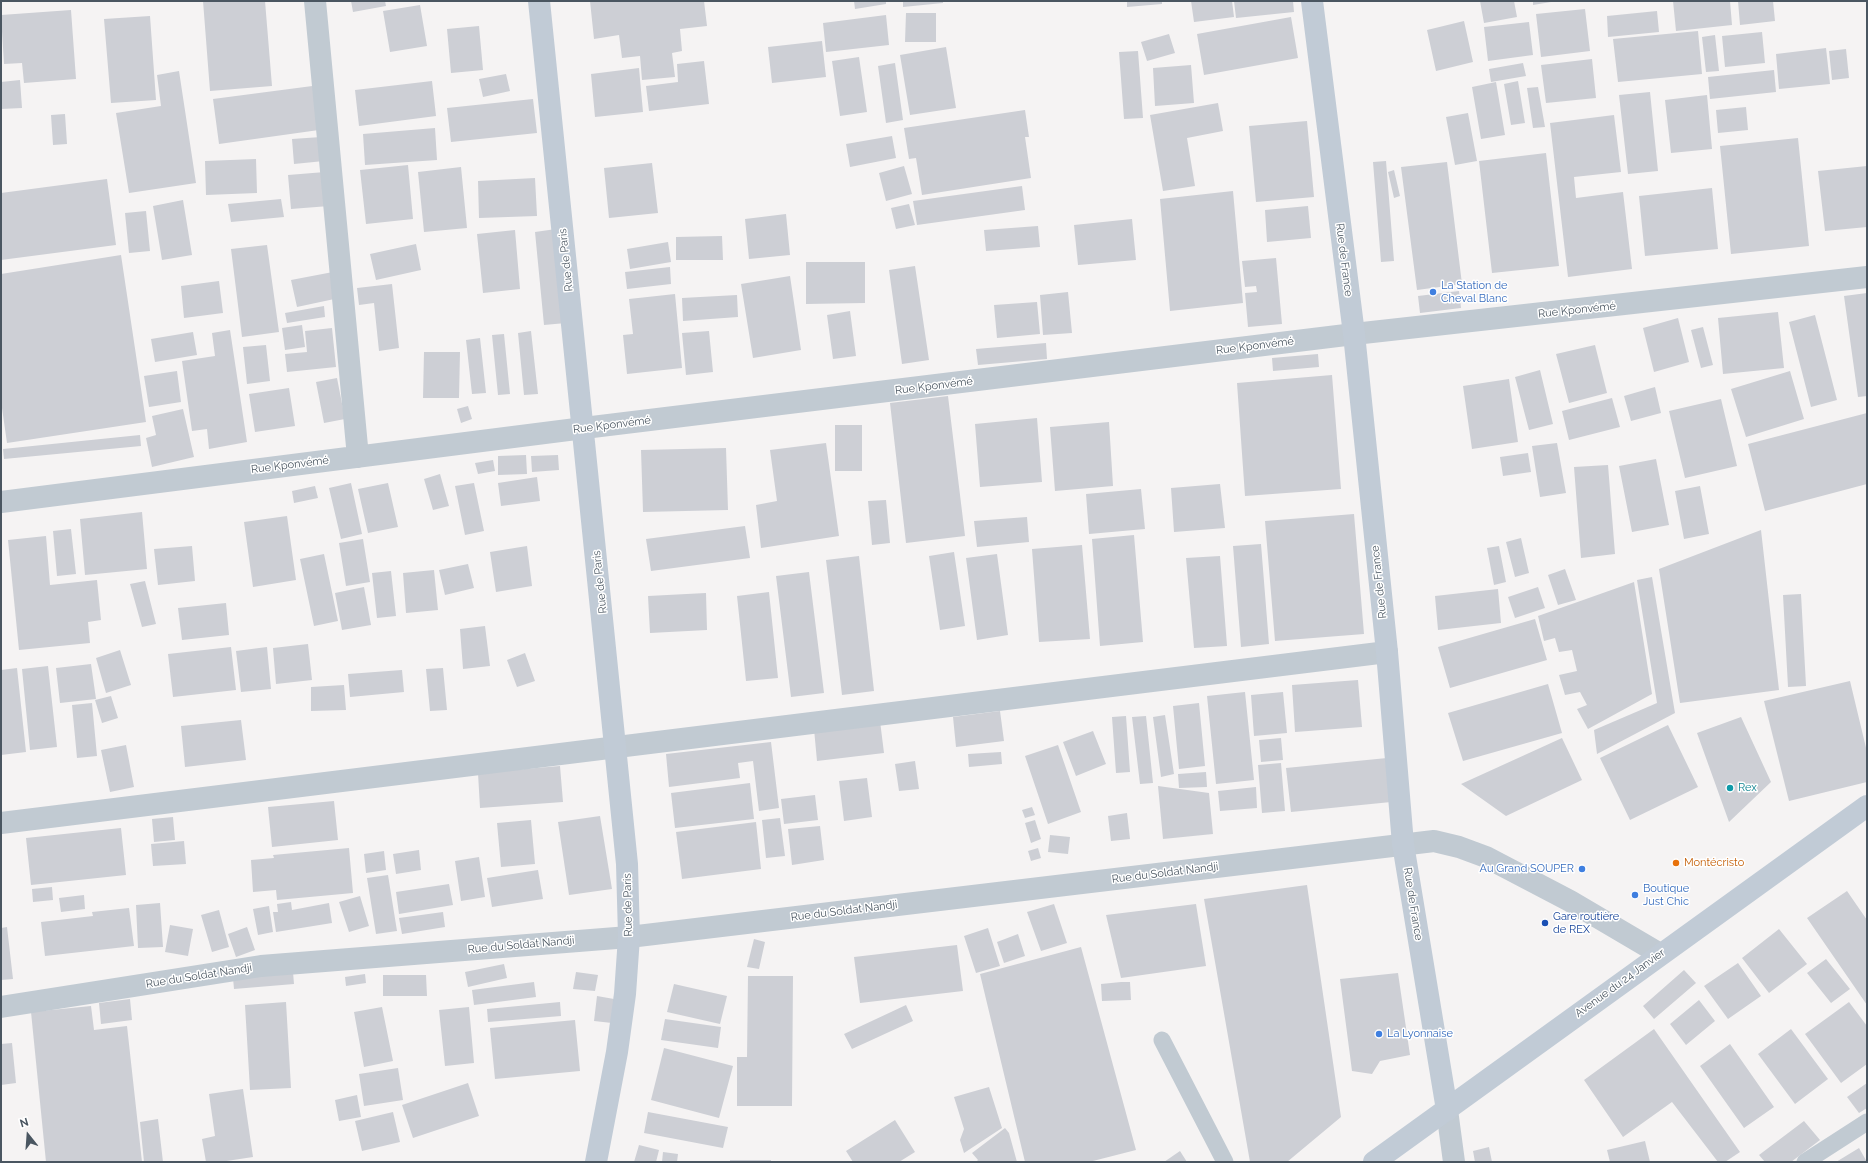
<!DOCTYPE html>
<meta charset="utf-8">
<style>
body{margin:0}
#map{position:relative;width:1868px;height:1163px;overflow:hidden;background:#f5f3f3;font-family:Raleway,sans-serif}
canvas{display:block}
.frame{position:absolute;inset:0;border:2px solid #4a5661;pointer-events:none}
.north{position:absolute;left:8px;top:1115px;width:40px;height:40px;-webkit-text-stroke:3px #fff;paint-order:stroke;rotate:343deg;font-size:11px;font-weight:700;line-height:16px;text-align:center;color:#4a5661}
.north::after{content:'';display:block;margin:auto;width:14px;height:18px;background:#4a5661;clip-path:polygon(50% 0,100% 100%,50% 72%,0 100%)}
</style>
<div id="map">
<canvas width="1868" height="1163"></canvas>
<div class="frame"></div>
<div class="north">N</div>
</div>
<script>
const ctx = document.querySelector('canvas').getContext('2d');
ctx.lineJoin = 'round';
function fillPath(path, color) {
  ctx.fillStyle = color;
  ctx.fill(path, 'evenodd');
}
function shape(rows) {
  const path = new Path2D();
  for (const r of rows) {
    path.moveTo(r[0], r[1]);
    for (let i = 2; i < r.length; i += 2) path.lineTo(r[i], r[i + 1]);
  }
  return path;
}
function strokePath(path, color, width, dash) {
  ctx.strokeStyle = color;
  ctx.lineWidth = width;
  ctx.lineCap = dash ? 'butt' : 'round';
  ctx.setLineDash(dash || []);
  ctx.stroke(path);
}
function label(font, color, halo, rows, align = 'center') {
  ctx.font = font + ' Raleway,sans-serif';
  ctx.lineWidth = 3;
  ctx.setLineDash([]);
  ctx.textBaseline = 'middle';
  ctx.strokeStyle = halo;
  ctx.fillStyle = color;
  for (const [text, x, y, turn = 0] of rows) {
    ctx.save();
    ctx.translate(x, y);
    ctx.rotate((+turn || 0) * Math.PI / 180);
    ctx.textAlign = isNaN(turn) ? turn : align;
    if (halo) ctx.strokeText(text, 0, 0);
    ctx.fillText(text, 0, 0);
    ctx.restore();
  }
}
const building = shape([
 [203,1,265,1,272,86,210,91],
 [351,1,385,1,386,6,353,12],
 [590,1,704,1,707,26,680,29,682,51,672,53,675,77,642,80,640,56,622,58,619,35,594,39],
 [854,1,886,1,886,4,855,9],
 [903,1,943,1,943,3,903,7],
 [1127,1,1162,1,1162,4,1127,7],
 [1191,1,1232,1,1234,17,1194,22],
 [1234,1,1293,1,1294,12,1236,18],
 [1480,1,1514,1,1517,17,1484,23],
 [1533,1,1551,1,1551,2,1533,5],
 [1673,1,1730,1,1732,25,1676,31],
 [1738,1,1773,1,1775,21,1740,25],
 [420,5,427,46,390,52,383,11],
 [1585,9,1590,51,1541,57,1536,14],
 [71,10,76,79,24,83,22,63,4,64,1,15],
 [1657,11,1659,32,1608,37,1607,16],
 [906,13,936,13,936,42,905,42],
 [886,15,889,45,826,52,823,23],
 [150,16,156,100,111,103,104,19],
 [1291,17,1298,58,1204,75,1197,34],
 [1464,21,1473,62,1436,71,1427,30],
 [1529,22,1533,55,1488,61,1484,27],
 [479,26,483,70,451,73,447,29],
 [1698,31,1702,74,1618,82,1613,39],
 [1762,32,1765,63,1725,67,1722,36],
 [1169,34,1175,53,1147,61,1141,42],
 [1715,35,1719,71,1706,72,1702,37],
 [822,41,826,77,772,83,768,47],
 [946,47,956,108,910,115,900,55],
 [1826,48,1830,84,1779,89,1776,54],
 [1846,49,1849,78,1832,80,1829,51],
 [1138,51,1143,118,1124,119,1119,52],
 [859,57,867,112,840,116,832,61],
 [1592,59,1596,98,1546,103,1541,65],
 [704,61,709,104,649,111,646,86,678,82,677,64],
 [895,63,903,120,886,123,878,66],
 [1523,63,1526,76,1491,82,1489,69],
 [1191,65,1194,103,1155,106,1153,68],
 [639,68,643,112,595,117,591,74],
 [1774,70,1776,92,1710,99,1708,77],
 [179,71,196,183,129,193,116,113,161,106,157,75],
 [506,74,510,91,483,97,479,79],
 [20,80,22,108,1,109,1,82],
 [432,81,436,116,359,126,355,90],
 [1518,81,1525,123,1511,125,1504,84],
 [1496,82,1505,135,1481,139,1472,87],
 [320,85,326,129,219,144,213,99],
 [1538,87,1545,127,1533,128,1527,88],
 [1650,92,1658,171,1628,174,1619,95],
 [1707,95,1712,149,1671,153,1665,100],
 [533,99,537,133,451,142,447,108],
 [1218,103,1223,131,1187,138,1195,186,1163,191,1150,115],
 [1746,107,1748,130,1718,133,1716,110],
 [1025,110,1029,137,1025,137,1031,178,922,195,916,158,909,159,904,128],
 [1468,113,1477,161,1455,165,1446,117],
 [65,114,67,144,53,145,51,115],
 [1614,115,1621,172,1574,177,1576,198,1623,192,1632,269,1568,277,1550,123],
 [1307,121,1314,197,1256,202,1249,126],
 [435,128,437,160,365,165,363,134],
 [892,136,896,158,850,167,846,144],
 [321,137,324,161,294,164,292,139],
 [1798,138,1809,246,1731,254,1720,146],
 [1546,153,1559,266,1492,273,1479,161],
 [256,159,257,193,206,195,205,161],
 [1386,161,1394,261,1381,262,1373,162],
 [1447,162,1462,284,1417,290,1401,167],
 [652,163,658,213,609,218,604,168],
 [408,165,413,219,366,224,360,170],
 [904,166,912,194,886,201,879,173],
 [1867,166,1867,227,1825,231,1818,171],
 [461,167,467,228,424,232,418,172],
 [1394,170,1400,196,1394,198,1388,172],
 [325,172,329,206,291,209,288,175],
 [535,178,537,216,479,218,478,181],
 [107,179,116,245,1,260,1,193],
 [1022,186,1025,210,917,225,913,201],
 [1712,188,1718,249,1645,256,1639,196],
 [1233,191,1243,303,1170,311,1160,199],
 [281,199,284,217,231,222,228,204],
 [183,200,192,255,162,260,153,206],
 [909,204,915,225,896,229,891,208],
 [1308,206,1311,238,1267,242,1265,210],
 [146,211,150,251,129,253,125,213],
 [786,214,790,255,749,259,745,219],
 [1132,219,1136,260,1078,265,1074,225],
 [1038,226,1040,247,986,251,984,230],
 [556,229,566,323,544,325,535,232],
 [515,230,520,289,483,293,477,234],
 [722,236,723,260,676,260,676,237],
 [668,242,671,262,630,269,627,249],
 [416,244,421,270,376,280,370,254],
 [267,245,279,332,242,337,231,249],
 [121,255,146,422,7,443,1,401,1,274],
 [1276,258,1282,324,1248,327,1245,293,1257,292,1256,286,1245,287,1242,261],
 [806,262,865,262,865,303,806,304],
 [915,266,929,360,902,364,889,270],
 [670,267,671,284,627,289,625,272],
 [333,272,339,298,297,307,291,280],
 [790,276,801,350,753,358,741,284],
 [219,281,223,313,184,318,181,286],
 [392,284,399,348,379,351,374,303,359,305,357,288],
 [1459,291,1461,308,1420,313,1418,296],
 [1068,292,1072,333,1043,335,1040,295],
 [1867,293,1867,396,1858,397,1844,296],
 [675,294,682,368,627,374,623,335,633,334,629,299],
 [737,295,738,317,683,321,682,298],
 [1037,302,1040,334,997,338,994,305],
 [324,306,325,317,287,323,285,313],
 [850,311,856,356,833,359,827,315],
 [1778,312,1784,368,1723,374,1718,318],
 [1815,315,1837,400,1811,407,1789,322],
 [1678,318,1689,362,1654,372,1643,328],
 [302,325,305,347,285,350,282,328],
 [1703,327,1713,365,1701,368,1691,330],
 [332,328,336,367,287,372,285,354,307,352,305,331],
 [230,330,247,442,209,449,207,429,192,431,182,361,215,356,212,333],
 [531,331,538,394,524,395,518,333],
 [709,331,713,372,686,375,682,333],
 [193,332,197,355,155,362,151,339],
 [504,334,510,394,498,395,492,335],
 [480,338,486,393,472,394,466,340],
 [1046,343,1047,359,978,365,976,349],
 [266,345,270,381,247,384,243,347],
 [1595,345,1607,393,1569,403,1556,354],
 [424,352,460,352,459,398,423,398],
 [1318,354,1319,367,1273,371,1272,358],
 [1540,370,1553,424,1529,430,1515,377],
 [177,371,181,402,149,407,144,376],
 [1790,371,1804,419,1746,437,1731,389],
 [1332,375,1341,489,1245,496,1237,383],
 [337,378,345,419,324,423,316,382],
 [1509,379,1518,442,1472,449,1463,386],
 [1655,387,1661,413,1631,421,1624,396],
 [289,388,295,426,255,432,249,394],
 [948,396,965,536,906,543,890,403],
 [1612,398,1620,427,1569,440,1562,411],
 [1721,399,1737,466,1685,478,1669,411],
 [468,406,472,419,461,423,457,409],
 [183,409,194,457,152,467,146,438,156,435,152,416],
 [1867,413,1867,484,1765,511,1748,444],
 [1037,418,1042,482,980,487,975,424],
 [1109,422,1113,486,1055,491,1050,427],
 [835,425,862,425,862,471,835,471],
 [140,435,141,446,4,459,3,449],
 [826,443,839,536,761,548,756,505,777,501,770,450],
 [1557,443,1566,493,1540,497,1532,446],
 [726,448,728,510,643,512,641,450],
 [1528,453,1531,472,1503,476,1500,457],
 [526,455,527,474,498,475,498,456],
 [558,455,559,470,532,472,531,456],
 [1656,459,1669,525,1632,532,1619,466],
 [493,460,495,471,478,474,475,463],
 [1608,465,1615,554,1581,558,1574,467],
 [440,474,449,506,433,510,424,479],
 [537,477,540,501,501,506,498,483],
 [351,483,362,534,341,539,329,488],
 [388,483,398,527,368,533,358,489],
 [474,483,484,531,465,535,455,486],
 [1220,484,1225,528,1174,532,1171,488],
 [315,486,318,498,294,503,292,491],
 [1700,486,1709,534,1684,539,1675,491],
 [1141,489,1145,529,1089,534,1086,494],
 [886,500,890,543,872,545,868,501],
 [142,512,147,569,85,575,80,519],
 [1354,514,1364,634,1275,641,1265,521],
 [287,516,296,580,253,587,244,522],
 [1027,517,1029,542,977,547,974,521],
 [745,526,750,558,651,571,646,539],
 [71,529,76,574,57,576,53,531],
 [1761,530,1779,690,1680,703,1659,569],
 [1134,535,1143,642,1100,646,1092,539],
 [46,536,50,585,97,580,101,620,88,622,90,643,19,650,8,540],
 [1521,538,1529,573,1515,577,1506,542],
 [363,539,370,582,346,586,339,543],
 [1261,544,1269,644,1241,647,1233,546],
 [1082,545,1090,639,1039,642,1032,549],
 [192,546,195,581,158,585,154,549],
 [527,546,532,586,496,592,490,552],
 [1499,546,1506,582,1494,585,1487,548],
 [954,552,965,626,940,630,929,556],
 [324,554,338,621,314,626,300,559],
 [997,554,1008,635,977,640,966,558],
 [859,556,874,691,842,695,826,560],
 [1220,556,1227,646,1194,648,1186,558],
 [468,564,474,588,445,595,439,570],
 [1565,569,1576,600,1558,605,1548,575],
 [434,570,438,610,406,613,403,573],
 [391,571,396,616,377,618,372,573],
 [809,572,824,693,791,697,776,576],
 [1652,577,1675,713,1597,754,1594,730,1657,703,1637,580],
 [145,581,156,624,142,627,130,584],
 [1634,582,1652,694,1588,729,1577,709,1587,705,1580,692,1565,695,1559,675,1577,671,1572,650,1559,652,1555,638,1544,641,1538,616],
 [364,587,371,625,342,630,335,593],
 [1538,587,1545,608,1515,618,1508,597],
 [1498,589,1501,623,1438,630,1435,596],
 [769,592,778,678,746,681,737,596],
 [706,593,707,630,650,633,648,596],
 [1801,594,1806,686,1788,687,1783,595],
 [226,603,229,635,182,640,178,608],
 [1535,619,1547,660,1450,688,1438,647],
 [485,626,490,666,463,669,460,629],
 [308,644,312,680,276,684,273,648],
 [231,647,236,690,173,697,168,654],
 [267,647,271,689,241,692,236,651],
 [120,650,131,685,106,693,96,658],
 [525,653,535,681,517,687,507,660],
 [91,664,96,699,60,703,56,668],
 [48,666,57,747,30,750,22,669],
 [17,668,26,752,1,755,1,670],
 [443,668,447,710,430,711,426,669],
 [402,670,404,692,350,697,348,674],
 [1358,680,1362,727,1295,732,1292,685],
 [1850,681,1867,752,1867,782,1789,801,1764,701],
 [1548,684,1562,733,1463,761,1448,713],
 [344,685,346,710,311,711,311,687],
 [1245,692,1254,780,1216,784,1207,696],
 [1283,692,1287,733,1254,736,1251,695],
 [111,696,118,718,102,723,95,700],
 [92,703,97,756,77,758,72,705],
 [1199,703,1205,766,1179,769,1173,706],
 [1000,711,1004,741,956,747,953,717],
 [1165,715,1174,774,1161,777,1153,717],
 [1126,716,1130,772,1116,773,1112,717],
 [1146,716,1153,783,1140,784,1132,717],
 [1741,717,1771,782,1729,822,1697,733],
 [241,720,246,760,185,767,181,726],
 [880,721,884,753,817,761,814,729],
 [1668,725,1698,787,1630,820,1600,758],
 [1093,731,1106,764,1076,776,1063,742],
 [1281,738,1283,760,1261,762,1259,740],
 [1562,738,1582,780,1506,816,1461,784],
 [771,742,779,808,759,811,753,761,738,763,740,778,669,787,666,754],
 [126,745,134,787,110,792,101,750],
 [1058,745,1081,812,1048,824,1025,756],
 [1001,752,1002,764,969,767,968,754],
 [1387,758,1391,802,1291,812,1286,768],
 [915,761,919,789,899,791,895,764],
 [1281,763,1285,811,1262,813,1258,765],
 [560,766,563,802,480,808,478,773],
 [1206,772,1207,787,1179,788,1178,774],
 [867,778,872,817,844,821,839,781],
 [750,783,754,819,675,828,671,793],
 [1158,786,1209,793,1213,834,1163,839],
 [1256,787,1257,808,1220,811,1218,791],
 [815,795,818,820,784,824,781,799],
 [334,801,338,840,272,847,268,807],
 [1032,807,1035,815,1025,818,1022,810],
 [1127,813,1130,839,1111,841,1108,816],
 [600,816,612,889,569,895,558,822],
 [173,817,175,840,154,842,152,819],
 [780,818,785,856,766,858,762,820],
 [531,820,535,864,501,867,497,823],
 [1035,820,1041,839,1031,843,1025,823],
 [756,822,761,869,682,879,676,832],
 [820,826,824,860,792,865,788,829],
 [121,828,126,875,31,885,26,838],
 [1050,835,1070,837,1068,854,1048,852],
 [184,841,186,864,153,866,151,844],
 [349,848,353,893,277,900,276,890,253,892,251,860,274,858,273,855],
 [1038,848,1041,858,1031,861,1028,851],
 [419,850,421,870,396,874,393,854],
 [384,851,386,870,366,873,364,854],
 [479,857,485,897,461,901,455,861],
 [538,870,543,899,492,907,487,878],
 [388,875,397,931,376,934,367,878],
 [449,884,453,905,399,914,396,892],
 [1307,885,1341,1117,1287,1162,1250,1162,1204,899],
 [52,887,53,900,33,902,32,889],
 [1847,891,1867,920,1867,1005,1807,918],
 [84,895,85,909,61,912,59,898],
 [360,896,369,926,349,932,339,902],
 [291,902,292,910,329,903,332,923,276,932,273,912,278,912,277,904],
 [160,903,163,947,138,948,136,905],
 [1054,904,1067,943,1041,951,1027,912],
 [1196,904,1206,966,1121,978,1106,915],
 [269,906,273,932,258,935,253,909],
 [129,908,134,946,45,956,41,922,93,916,92,912],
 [219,910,229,947,212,952,201,915],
 [443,912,445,927,402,934,399,918],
 [170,925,193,929,188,956,165,952],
 [7,927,13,979,1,980,1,928],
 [247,927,255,950,236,957,228,934],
 [988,928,1000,966,976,973,964,936],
 [1779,929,1807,964,1769,993,1742,958],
 [1018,934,1025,956,1004,963,997,942],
 [754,939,765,942,759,969,747,967],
 [957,945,963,991,860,1003,854,957],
 [1081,947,1136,1150,1089,1162,1025,1162,980,974],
 [1826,959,1850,989,1831,1003,1807,973],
 [1738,963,1761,996,1728,1019,1704,986],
 [504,964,507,978,468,987,465,972],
 [1684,970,1696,983,1654,1019,1643,1006],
 [293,972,294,984,234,989,233,978],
 [576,972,598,975,595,991,573,989],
 [1398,973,1410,1055,1380,1061,1372,1074,1352,1071,1340,979],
 [365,974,366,983,346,986,345,977],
 [383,975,426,975,427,996,383,996],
 [748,976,793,976,792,1106,737,1106,737,1057,747,1057],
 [534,982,536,997,474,1005,472,990],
 [1121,982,1130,982,1131,1000,1102,1001,1101,984],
 [674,984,727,996,720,1024,667,1012],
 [597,996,614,999,612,1023,594,1021],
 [130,999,132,1020,101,1024,99,1003],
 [1699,1000,1715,1021,1686,1045,1670,1024],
 [286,1002,291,1088,250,1090,245,1005],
 [560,1002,561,1016,488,1022,487,1009],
 [1849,1002,1867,1026,1867,1064,1841,1083,1805,1034],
 [906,1005,913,1021,852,1049,844,1034],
 [91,1006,94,1030,127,1026,142,1162,46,1162,31,1012],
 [382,1007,393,1061,364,1067,354,1012],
 [469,1007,474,1063,445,1066,439,1010],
 [665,1019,721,1027,718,1048,661,1040],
 [575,1020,580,1071,495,1079,490,1028],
 [1654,1029,1740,1152,1725,1162,1718,1162,1672,1102,1623,1137,1584,1080],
 [1791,1029,1828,1079,1795,1104,1758,1054],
 [12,1043,16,1083,1,1085,1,1044],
 [1730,1044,1774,1107,1744,1128,1700,1066],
 [664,1048,733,1066,719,1118,651,1100],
 [398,1068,403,1100,364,1106,359,1074],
 [468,1083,479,1116,413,1138,402,1105],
 [1867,1083,1867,1108,1859,1113,1847,1097],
 [989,1087,1002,1128,964,1153,960,1140,964,1129,954,1097],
 [243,1089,253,1157,220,1162,206,1162,202,1139,215,1136,209,1094],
 [357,1095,361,1117,339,1121,335,1100],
 [393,1112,400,1142,362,1151,355,1121],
 [648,1112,728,1127,723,1148,644,1133],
 [158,1119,163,1162,144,1162,140,1122],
 [895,1120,915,1152,899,1162,853,1162,846,1151],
 [1804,1121,1820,1140,1791,1162,1765,1162,1759,1155],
 [1005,1128,1009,1133,1017,1162,976,1162,978,1160,972,1153],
 [1645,1141,1650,1162,1610,1162,1607,1150],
 [639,1145,659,1150,656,1162,634,1162],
 [1489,1147,1492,1162,1475,1162,1473,1151],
 [1859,1148,1867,1162,1836,1162],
 [1180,1151,1187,1162,1164,1162],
 [663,1152,678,1154,677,1162,662,1162],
 [730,1160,771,1160,771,1162,730,1162]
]);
const lane = shape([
 [1162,1040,1225,1162],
 [1805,1162,1867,1122]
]);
const street = shape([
 [315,1,358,457],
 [1,502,584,428,1354,334,1867,277],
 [1,823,1387,652],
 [1,1007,261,966,629,937,1434,841,1459,847,1486,857,1570,901,1660,954],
 [1447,1110,1454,1162]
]);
const secondary = shape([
 [539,1,627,864,629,937,625,994,617,1052,596,1162],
 [1312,1,1354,334,1387,652,1403,844,1447,1110],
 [1374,1162,1867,806]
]);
const markers = [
 [1433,292,4,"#3f7fe0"],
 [1730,788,4,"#0f9aa8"],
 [1676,863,4,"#e8710a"],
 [1582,869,4,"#3f7fe0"],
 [1635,895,4,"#3f7fe0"],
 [1545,923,4,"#1a4fb4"],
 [1379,1034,4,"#3f7fe0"]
];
const streetNames = [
 ["Rue de Paris",566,260,-96],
 ["Rue de France",1344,260,83],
 ["Rue Kponvémé",1577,310,-6],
 ["Rue Kponvémé",1255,346,-7],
 ["Rue Kponvémé",934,386,-7],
 ["Rue Kponvémé",612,425,-7],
 ["Rue Kponvémé",290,465,-7],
 ["Rue de Paris",600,582,-96],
 ["Rue de France",1379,582,-96],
 ["Rue du Soldat Nandji",1165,873,-7],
 ["Rue de France",1413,904,81],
 ["Rue de Paris",628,905,-91],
 ["Rue du Soldat Nandji",844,911,-7],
 ["Rue du Soldat Nandji",521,945,-5],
 ["Rue du Soldat Nandji",199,976,-9],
 ["Avenue du 24 Janvier",1620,983,-36]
];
const shopNames = [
 ["La Station de",1441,286],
 ["Cheval Blanc",1441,299],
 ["Au Grand SOUPER",1574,869,"right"],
 ["Boutique",1643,889],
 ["Just Chic",1643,902],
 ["La Lyonnaise",1387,1034]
];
const cultureNames = [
 ["Rex",1738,788]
];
const foodNames = [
 ["Montécristo",1684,863]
];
const transitNames = [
 ["Gare routière",1553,917],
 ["de REX",1553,930]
];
fillPath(building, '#cdcfd5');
strokePath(lane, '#c1cad2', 17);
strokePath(street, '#c1cad2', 22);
strokePath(secondary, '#c1cbd6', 22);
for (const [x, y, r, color] of markers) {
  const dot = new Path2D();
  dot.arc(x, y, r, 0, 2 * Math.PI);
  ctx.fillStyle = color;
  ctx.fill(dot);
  strokePath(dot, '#fff', 1.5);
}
label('11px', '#4a5661', '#fff', streetNames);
label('11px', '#366cbe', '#fff', shopNames, 'left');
label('11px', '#0d838f', '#fff', cultureNames, 'left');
label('11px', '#c56008', '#fff', foodNames, 'left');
label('11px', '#164399', '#fff', transitNames, 'left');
</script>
